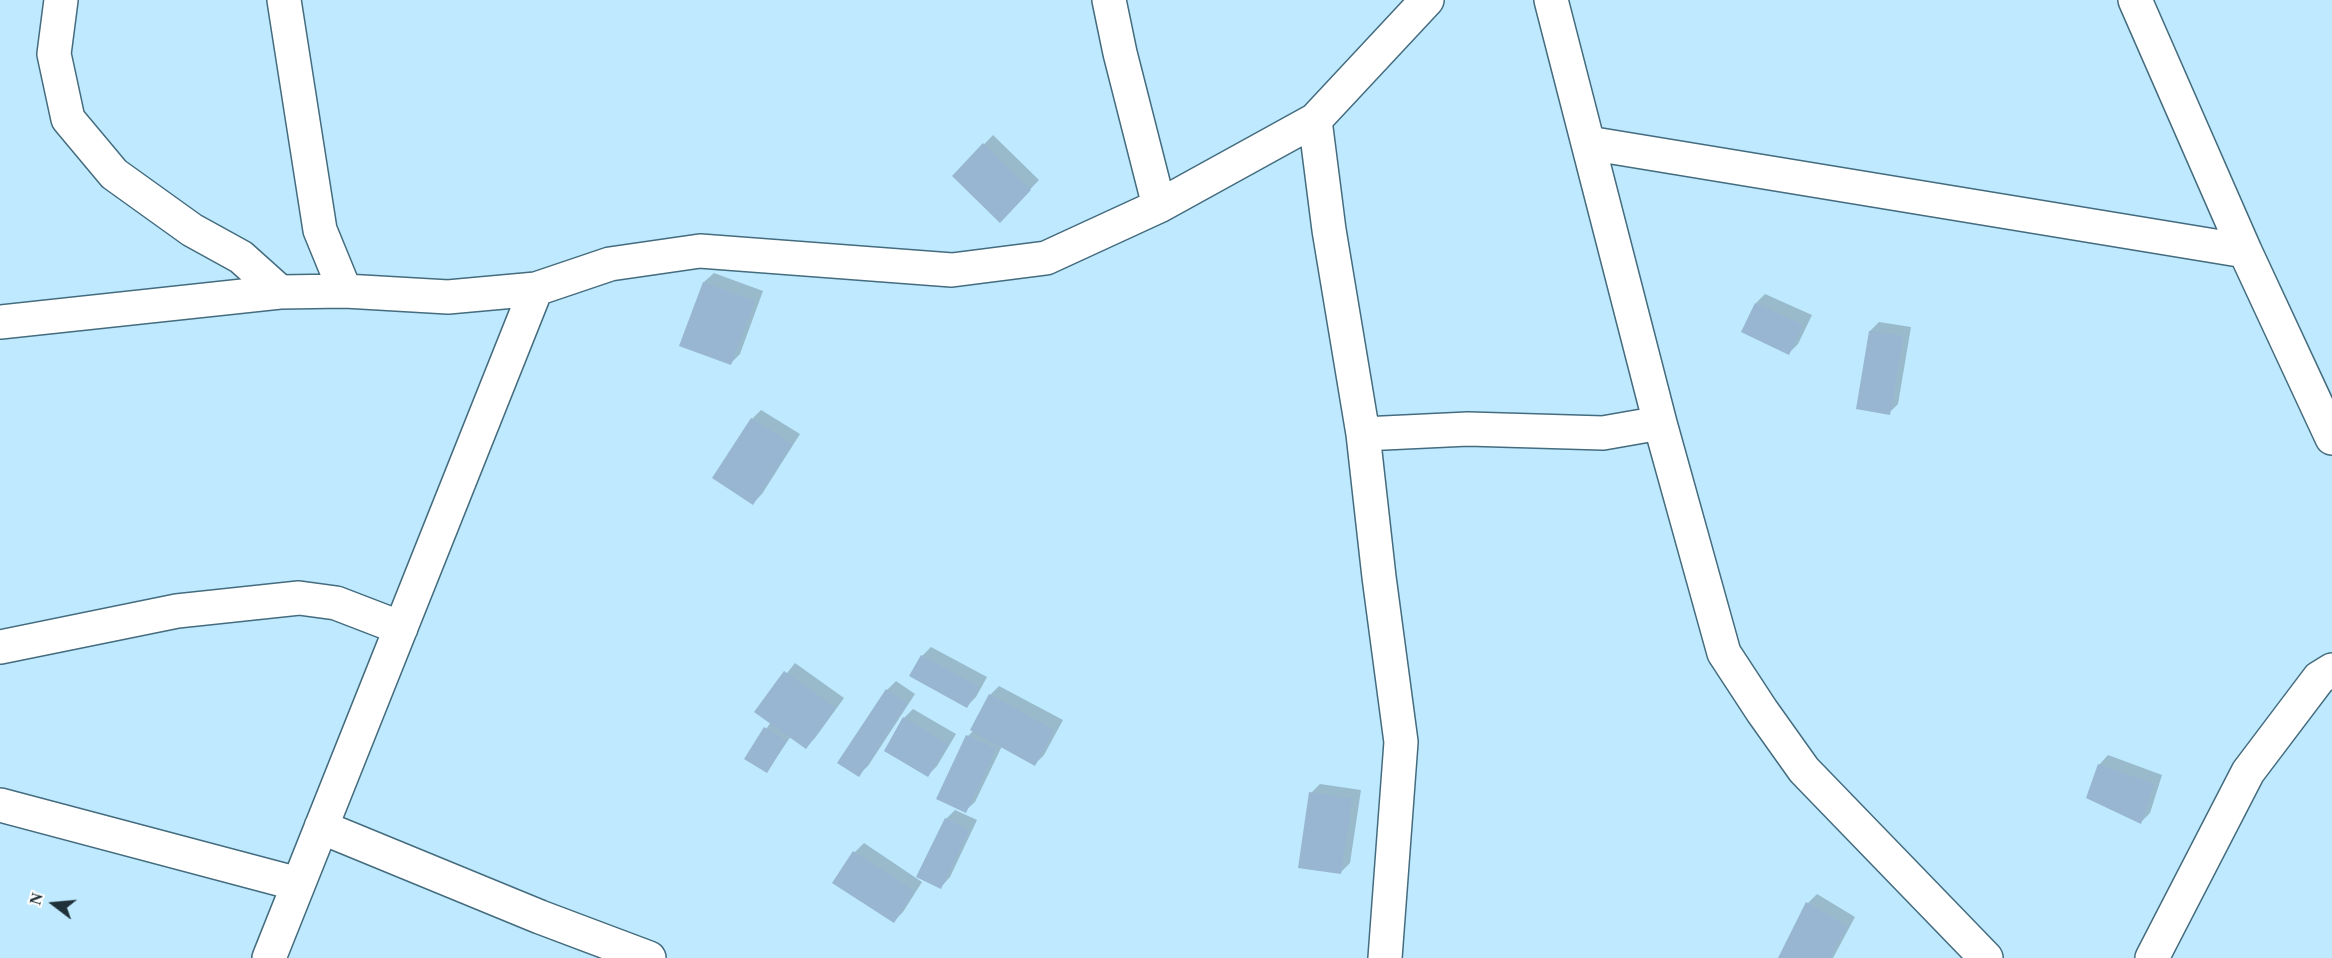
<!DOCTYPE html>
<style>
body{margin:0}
#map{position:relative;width:2332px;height:958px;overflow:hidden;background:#bee9fe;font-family:Georgia,serif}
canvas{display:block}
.north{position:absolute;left:24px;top:874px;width:60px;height:60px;-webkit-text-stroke:4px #fff;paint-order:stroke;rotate:286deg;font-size:16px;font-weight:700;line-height:24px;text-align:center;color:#1f3038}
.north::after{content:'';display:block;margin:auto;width:21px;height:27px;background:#1f3038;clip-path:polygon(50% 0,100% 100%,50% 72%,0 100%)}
</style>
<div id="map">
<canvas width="2332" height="958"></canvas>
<div class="north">N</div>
</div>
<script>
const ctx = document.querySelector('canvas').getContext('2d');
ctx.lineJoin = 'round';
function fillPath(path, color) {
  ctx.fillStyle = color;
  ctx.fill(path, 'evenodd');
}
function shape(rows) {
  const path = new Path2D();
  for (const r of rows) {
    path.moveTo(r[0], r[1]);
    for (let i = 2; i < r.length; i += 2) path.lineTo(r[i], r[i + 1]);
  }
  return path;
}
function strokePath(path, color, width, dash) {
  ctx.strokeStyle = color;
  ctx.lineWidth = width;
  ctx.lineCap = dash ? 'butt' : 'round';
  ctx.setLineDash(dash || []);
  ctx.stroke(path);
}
const shadow = shape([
 [993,135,1039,180,1000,221,954,176],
 [714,273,763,291,740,354,731,363,681,345,704,282],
 [1765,294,1812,315,1798,344,1789,353,1756,303],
 [1879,322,1911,327,1898,404,1889,413,1870,331],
 [761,410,800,434,762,494,753,503,752,419],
 [931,647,987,677,976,697,967,706,922,656],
 [795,663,844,698,815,738,806,747,791,736,767,771,746,758,771,722,756,712],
 [896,681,915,694,868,766,858,775,887,690],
 [999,686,1063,720,1044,755,1035,764,1002,746,975,802,965,811,968,736,974,730,990,695],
 [913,709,956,734,937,766,928,775,904,718],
 [2108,755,2162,775,2150,813,2141,822,2099,765],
 [1320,784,1361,790,1350,863,1340,873,1311,793],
 [955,810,977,820,950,877,941,887,946,819],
 [864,843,922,882,903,912,894,921,835,882,855,852],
 [1817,894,1855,917,1833,958,1780,958,1808,903]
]);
const building = shape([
 [983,143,1031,190,1000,223,952,176],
 [703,282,755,301,731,365,679,346],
 [1755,303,1803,325,1789,355,1741,332],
 [1869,331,1903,336,1890,415,1856,409],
 [751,418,792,444,753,505,712,478],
 [921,655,979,687,967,708,909,676],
 [784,671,836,708,806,749,754,712],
 [886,689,907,704,859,777,837,763],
 [989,694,1054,730,1035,766,970,730],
 [903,717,948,744,928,777,884,751],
 [764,727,787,741,767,773,744,759],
 [966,735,996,749,966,813,936,799],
 [2098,764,2154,784,2141,824,2086,798],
 [1309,792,1352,799,1341,874,1298,868],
 [945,818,969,830,941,889,916,877],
 [853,851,914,891,894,923,832,883],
 [1806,902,1847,926,1830,958,1778,958]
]);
const minor = shape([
 [61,0,54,54,68,119,114,174,192,230,241,257,280,292],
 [284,0,320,230,345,291],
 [1109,0,1120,53,1159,206],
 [1551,0,1660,423,1724,653,1762,711,1804,770,1986,958],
 [2135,0,2245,251,2332,438],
 [1315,120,1329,230,1363,434,1379,577,1401,742,1385,958],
 [1588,143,2245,251],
 [0,322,280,292,345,291,448,297,536,289,610,264,700,251,952,270,1046,258,1159,206,1315,120,1427,0],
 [1363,434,1468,429,1603,433,1660,423],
 [0,647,177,611,299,598,336,603,401,628],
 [0,805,298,884],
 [321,827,540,917,649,958],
 [269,958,536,289],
 [2152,958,2248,772,2319,678,2332,670]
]);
fillPath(shadow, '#0003');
fillPath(building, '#98b5d2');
strokePath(minor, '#446c7e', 36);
strokePath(minor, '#fff', 33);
</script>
